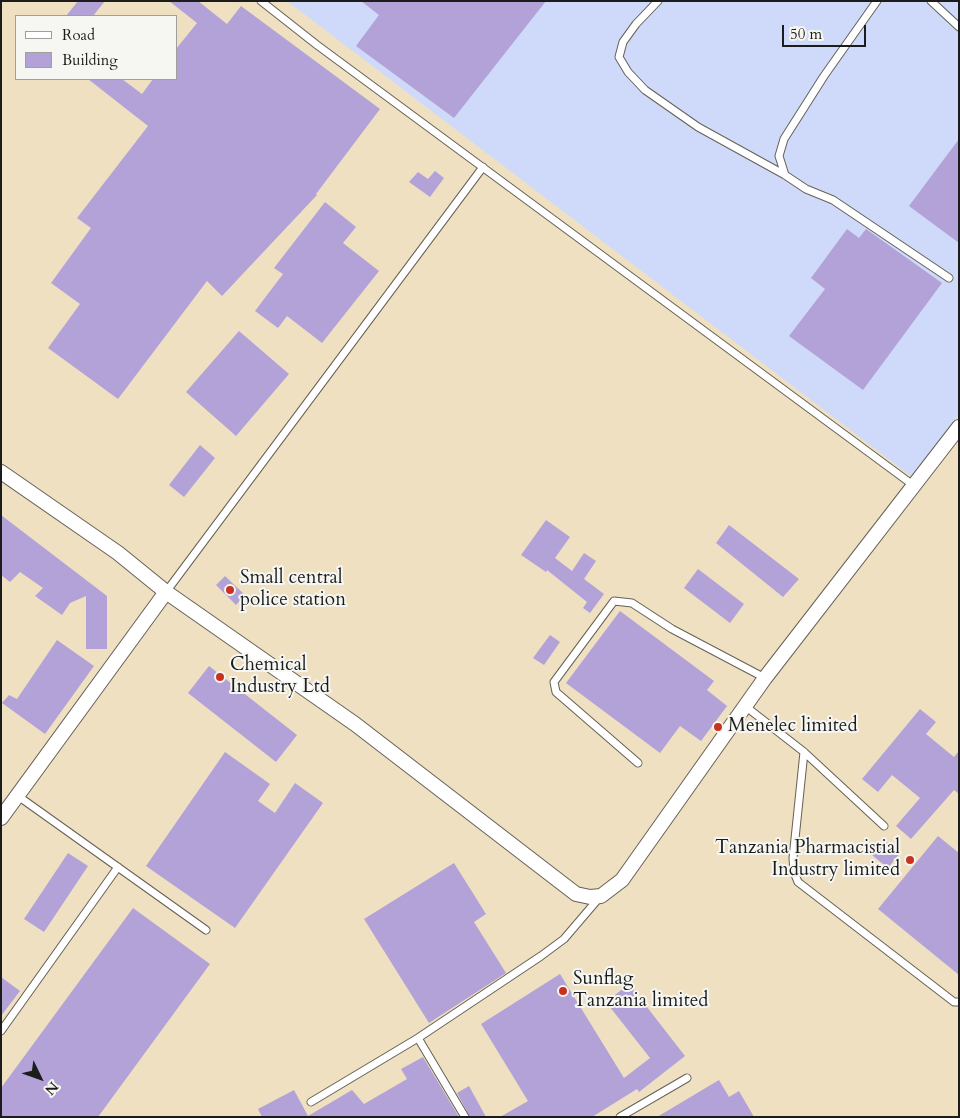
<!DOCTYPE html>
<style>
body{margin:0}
#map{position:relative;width:960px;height:1118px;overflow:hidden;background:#efe0c2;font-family:Cardo,serif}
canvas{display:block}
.frame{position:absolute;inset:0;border:2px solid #1c1c1c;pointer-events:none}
.legend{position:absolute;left:15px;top:15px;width:162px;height:65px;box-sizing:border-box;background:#f6f6f2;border:1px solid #9f9f9c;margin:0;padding:6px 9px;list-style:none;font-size:15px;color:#1c1c1c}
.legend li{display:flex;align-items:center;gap:10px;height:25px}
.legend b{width:25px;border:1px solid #9f9f9c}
.north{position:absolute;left:15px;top:1053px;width:50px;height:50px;-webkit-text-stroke:4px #f6f6f2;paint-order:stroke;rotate:132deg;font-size:14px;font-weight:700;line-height:20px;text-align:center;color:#1c1c1c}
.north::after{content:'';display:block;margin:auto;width:18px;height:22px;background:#1c1c1c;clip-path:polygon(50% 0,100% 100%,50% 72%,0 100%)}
.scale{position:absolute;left:782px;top:25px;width:84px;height:22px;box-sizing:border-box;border:2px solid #1c1c1c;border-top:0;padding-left:6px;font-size:15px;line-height:18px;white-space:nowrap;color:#1c1c1c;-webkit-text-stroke:4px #f6f6f2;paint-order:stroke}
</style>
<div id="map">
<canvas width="960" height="1118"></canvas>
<div class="frame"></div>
<ul class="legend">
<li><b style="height:6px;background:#fff"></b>Road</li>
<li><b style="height:14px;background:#b2a2d8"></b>Building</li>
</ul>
<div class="north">N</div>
<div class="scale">50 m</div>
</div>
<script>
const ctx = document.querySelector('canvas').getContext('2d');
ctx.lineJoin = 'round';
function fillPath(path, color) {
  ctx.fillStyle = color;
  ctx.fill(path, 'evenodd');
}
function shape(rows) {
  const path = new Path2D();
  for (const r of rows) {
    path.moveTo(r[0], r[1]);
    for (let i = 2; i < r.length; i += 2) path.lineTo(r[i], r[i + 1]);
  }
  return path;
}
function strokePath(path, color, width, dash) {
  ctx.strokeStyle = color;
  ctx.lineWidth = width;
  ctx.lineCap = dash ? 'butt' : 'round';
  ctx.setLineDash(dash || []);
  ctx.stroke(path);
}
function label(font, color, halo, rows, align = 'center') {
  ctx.font = font + ' Cardo,serif';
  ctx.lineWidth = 4;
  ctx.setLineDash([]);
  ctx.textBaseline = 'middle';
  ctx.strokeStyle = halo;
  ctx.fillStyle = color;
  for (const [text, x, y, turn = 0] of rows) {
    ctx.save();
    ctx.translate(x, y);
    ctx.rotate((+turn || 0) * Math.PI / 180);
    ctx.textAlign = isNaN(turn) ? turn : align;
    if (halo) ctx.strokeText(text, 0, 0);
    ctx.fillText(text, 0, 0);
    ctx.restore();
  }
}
const built = shape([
 [287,1,959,1,959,414,912,477]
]);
const building = shape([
 [78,1,105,1,93,16,66,16],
 [169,1,198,1,227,24,241,6,380,109,316,194,317,195,222,296,207,281,118,399,48,348,80,304,51,283,91,228,77,218,148,126,88,79,122,79,142,94,153,79,176,79,176,49,197,23],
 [361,1,546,1,454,118,356,46,379,15],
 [959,139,959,243,909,206],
 [435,171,444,178,430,197,409,182,418,172,428,179],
 [325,202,356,227,343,243,379,271,322,343,287,316,278,328,255,311,283,274,274,268],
 [847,229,859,238,866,229,942,283,863,390,789,336,825,289,811,278],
 [239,331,289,374,236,436,186,392],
 [200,445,215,458,184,497,169,485],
 [1,515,107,596,107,649,86,649,86,596,70,603,62,615,35,596,43,588,20,572,10,582,1,575],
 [546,520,570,537,555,558,572,571,584,553,596,561,584,579,604,594,590,613,583,608,587,602,547,570,546,572,521,555],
 [729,525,799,579,783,597,716,543],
 [698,569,744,604,730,623,684,588],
 [225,576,245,595,236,605,216,585],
 [620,611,714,681,707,690,727,706,701,741,680,726,660,753,566,683],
 [550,635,560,642,544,665,533,658],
 [57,640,94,666,45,734,2,703,9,695,17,699],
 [209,666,297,735,276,762,188,693],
 [920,709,936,722,926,734,954,757,959,751,959,794,954,790,911,839,896,826,920,798,892,775,878,792,862,779],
 [225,752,270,784,258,801,275,813,295,783,323,803,235,928,146,866],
 [938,836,959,853,959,975,878,909],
 [885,841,900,853,888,868,872,855],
 [68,853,88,866,44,932,24,919],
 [454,863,486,914,474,922,506,973,429,1023,364,919],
 [133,908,210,964,98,1117,1,1117,1,1088],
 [560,974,624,1078,650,1058,606,1002,629,984,685,1056,639,1092,637,1089,592,1117,500,1117,528,1101,481,1024],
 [1,977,20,991,1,1016],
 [423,1057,459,1117,262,1117,258,1109,294,1090,308,1116,352,1090,364,1104,407,1079,401,1069],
 [719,1080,729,1097,739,1091,754,1117,657,1117],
 [469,1086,486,1117,470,1117,457,1093]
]);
const lane = shape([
 [261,1,317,45,913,485],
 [658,1,636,24,623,42,619,57,628,72,645,90,698,127,785,175],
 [877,1,824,76,784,139,779,156,785,175,806,189,833,200,949,278],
 [931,1,959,27],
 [166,592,483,167],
 [745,706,804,752,884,826],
 [804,752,793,858,794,872,798,882,954,1002,959,1002],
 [638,763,556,692,554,682,614,601,632,603,672,629,765,678],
 [18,796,206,930],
 [1,1031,118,867],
 [418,1038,465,1117],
 [311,1102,418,1038,541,956,564,939,599,898],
 [620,1117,687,1078]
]);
const street = shape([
 [1,472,118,553,166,592,355,724,576,894,590,897,601,896,622,880,765,678,959,427],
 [1,818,166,592]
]);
const markers = [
 [230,590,5,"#c8321e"],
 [220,677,5,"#c8321e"],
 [718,727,5,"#c8321e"],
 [910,860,5,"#c8321e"],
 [563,991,5,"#c8321e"]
];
const poiNames = [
 ["Small central",240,579],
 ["police station",240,601],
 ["Chemical",230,666],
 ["Industry Ltd",230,688],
 ["Menelec limited",728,727],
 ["Tanzania Pharmacistial",900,849,"right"],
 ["Industry limited",900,871,"right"],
 ["Sunflag",573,980],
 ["Tanzania limited",573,1002]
];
fillPath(built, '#cfdafa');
fillPath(building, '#b2a2d8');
strokePath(lane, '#666156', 9);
strokePath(street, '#666156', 16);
strokePath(lane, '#fff', 7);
strokePath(street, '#fff', 14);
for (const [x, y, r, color] of markers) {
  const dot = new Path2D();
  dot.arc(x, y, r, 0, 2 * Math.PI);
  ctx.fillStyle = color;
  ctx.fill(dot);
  strokePath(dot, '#f6f6f2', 2);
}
label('19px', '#1c1c1c', '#f6f6f2', poiNames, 'left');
</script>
